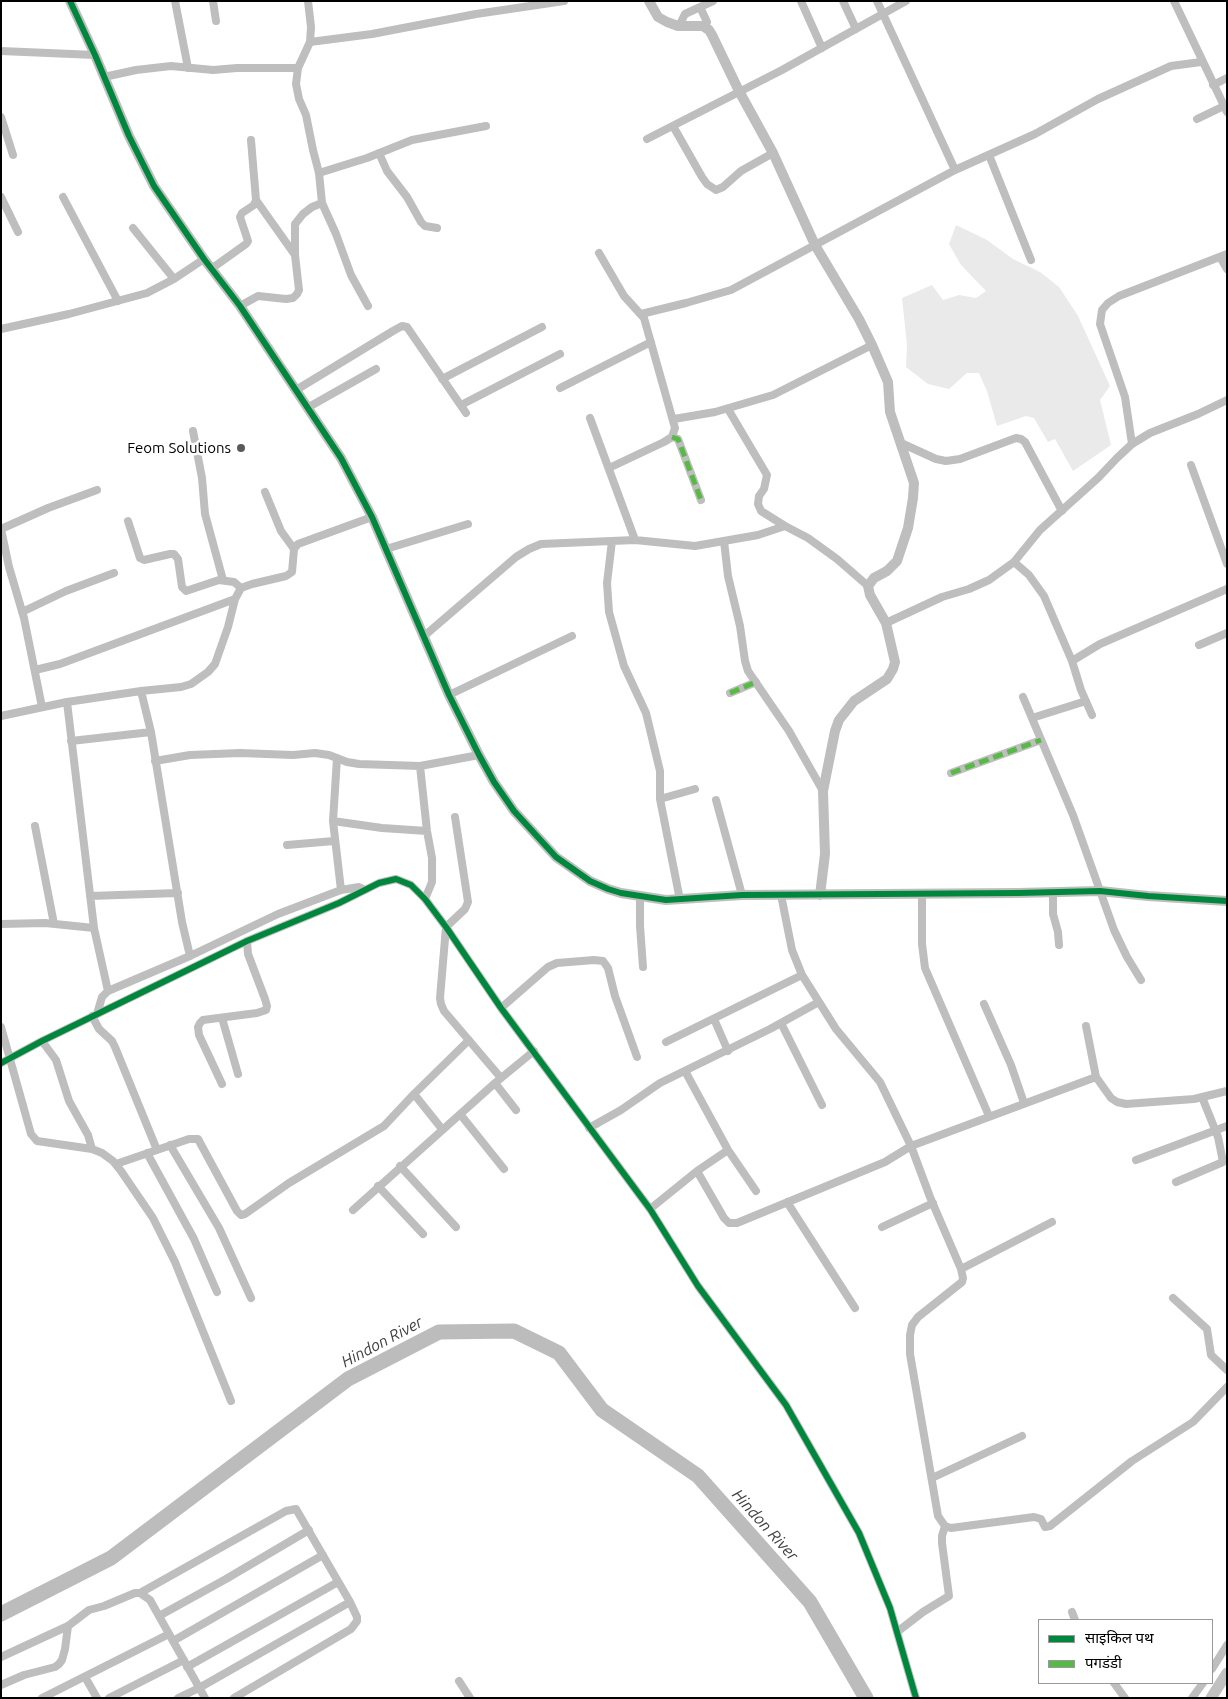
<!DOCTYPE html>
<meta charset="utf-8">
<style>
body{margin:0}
#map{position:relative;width:1228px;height:1699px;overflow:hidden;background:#fff;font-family:Ubuntu,"Noto Sans Devanagari",sans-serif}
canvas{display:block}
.frame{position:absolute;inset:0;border:2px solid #000;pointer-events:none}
.legend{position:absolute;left:1038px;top:1619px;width:175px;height:65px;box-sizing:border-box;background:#fff;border:1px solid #999;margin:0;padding:6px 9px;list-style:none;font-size:15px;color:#000}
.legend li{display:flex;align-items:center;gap:10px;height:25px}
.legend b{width:25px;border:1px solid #999}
</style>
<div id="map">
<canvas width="1228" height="1699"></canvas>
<div class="frame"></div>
<ul class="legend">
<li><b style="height:6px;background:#00873e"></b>साइकिल पथ</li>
<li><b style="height:6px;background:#58b947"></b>पगडंडी</li>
</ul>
</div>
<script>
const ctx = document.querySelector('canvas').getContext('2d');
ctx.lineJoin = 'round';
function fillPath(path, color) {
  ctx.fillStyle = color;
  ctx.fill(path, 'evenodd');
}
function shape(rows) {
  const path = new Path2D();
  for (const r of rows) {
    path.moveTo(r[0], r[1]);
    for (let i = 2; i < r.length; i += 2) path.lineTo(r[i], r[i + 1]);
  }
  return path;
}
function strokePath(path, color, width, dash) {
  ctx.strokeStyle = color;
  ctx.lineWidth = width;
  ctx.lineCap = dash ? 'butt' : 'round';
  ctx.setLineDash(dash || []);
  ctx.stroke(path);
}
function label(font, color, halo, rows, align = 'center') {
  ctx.font = font + ' Ubuntu,sans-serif';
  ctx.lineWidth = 5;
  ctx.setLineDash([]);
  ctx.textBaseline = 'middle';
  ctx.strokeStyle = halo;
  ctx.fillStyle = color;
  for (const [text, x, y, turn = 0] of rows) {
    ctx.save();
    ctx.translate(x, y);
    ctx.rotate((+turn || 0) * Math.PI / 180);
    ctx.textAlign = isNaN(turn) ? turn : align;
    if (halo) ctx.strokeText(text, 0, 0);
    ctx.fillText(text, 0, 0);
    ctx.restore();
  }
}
const green = shape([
 [956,225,987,240,1013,259,1040,272,1059,287,1078,316,1110,386,1100,400,1111,445,1073,471,1055,439,1048,442,1034,418,1026,416,997,426,987,391,979,373,967,373,949,389,928,384,906,367,907,345,902,298,932,285,943,300,959,295,976,298,986,291,961,265,949,244]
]);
const river = shape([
 [1,1614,111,1558,348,1379,439,1332,514,1331,559,1353,602,1410,698,1476,810,1602,866,1698]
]);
const minor = shape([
 [175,1,188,68],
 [213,1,216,21],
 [308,1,311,27,310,42,298,68,296,84,299,99,306,115,313,150,319,173,322,203,336,234,351,275,368,306],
 [801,1,822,48],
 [843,1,856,29],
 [877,1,955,170],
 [1174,1,1227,112],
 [700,7,707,22,703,26],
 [679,26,685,14,713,1],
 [310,42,372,34,476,14,564,1],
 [1,51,95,55],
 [104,77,136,70,171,66,213,70,237,68,298,68],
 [1213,85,1227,78],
 [1,117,13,155],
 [1197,119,1224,106],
 [673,126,702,177,707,184,716,190,723,187,741,171,773,153],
 [647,139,782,70,906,1],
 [379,153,387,171,407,197,421,222,425,226,437,228],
 [989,155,1031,260],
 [319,173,367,158,412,140,486,126],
 [1,197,18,232],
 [63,197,118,301],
 [256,200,295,255],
 [133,228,174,279],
 [599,253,624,296,644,318,675,428,672,437,664,442,609,468],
 [1220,257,1227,269],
 [211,269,246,244,248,241,240,217,242,213,254,205,256,200,251,140],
 [240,306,258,296,286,299,293,298,297,294,299,290,295,255,295,224,303,214,312,207,322,203],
 [641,314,686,303,731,290,955,170,1035,134,1098,99,1171,66,1201,62],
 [1,329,69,314,147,293,174,279,204,259],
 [442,379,542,327],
 [560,388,651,342],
 [296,390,393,331,402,326,407,327,466,413],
 [461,405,560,354],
 [307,408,376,369],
 [728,409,767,475,764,489,759,496,758,504,761,511,785,526],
 [590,418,635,540],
 [674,419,715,412,773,395,872,345],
 [193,431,202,478,205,514,223,580],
 [672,437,678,439,701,500],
 [901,443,936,459,946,461,960,459,1016,438,1021,439,1025,442,1062,511],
 [1132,444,1125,397,1100,324,1102,310,1108,303,1119,296,1227,254],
 [1191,465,1227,564],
 [265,492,281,531,294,549],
 [128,521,140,558,144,560,170,554,174,554,178,559,182,587,186,591,219,580,234,582,241,588],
 [612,541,607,583,609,612,624,666,646,713,660,771,660,799,680,900],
 [724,541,728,576,740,626,745,661,748,671,789,731,823,791],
 [386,549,468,524],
 [1014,562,1029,575,1044,596,1072,661,1081,690,1092,715],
 [22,612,66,591,114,573],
 [886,623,942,597,969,589,989,580,1014,562,1040,530,1098,478,1117,458,1132,444,1150,433,1198,414,1227,400],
 [423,637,516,557,529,549,541,544,635,540,695,546,758,535,785,526,808,538,837,559,868,586],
 [1199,645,1227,633],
 [1072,661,1100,644,1227,589],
 [35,670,60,664,235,599],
 [141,691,151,732,182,922,190,956],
 [730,693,756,682],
 [449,695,572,636],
 [1023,697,1073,815,1114,930,1127,957,1141,980],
 [67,702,94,928,108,991],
 [42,707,24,618,9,567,1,529,48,508,97,490],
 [1,716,67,702,141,691,181,687,191,684,208,672,215,664,228,627,235,599,241,588,252,584,286,576,292,572,294,549,298,544,372,517],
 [1032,718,1086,701],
 [71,741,151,732],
 [337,758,333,821,341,890],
 [155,761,190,755,240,753,293,755,315,753,329,755,347,762,359,764,420,766,479,755],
 [420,766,427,831,432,858,432,882,425,899],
 [951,773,1041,740],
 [660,799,695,789],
 [716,800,742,895],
 [455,817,468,902,465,909,446,927,440,998,441,1004,444,1011,501,1078],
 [333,821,382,828,427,831],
 [35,826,54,924],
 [287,845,334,841],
 [1053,892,1053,914,1058,932,1059,945],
 [922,894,922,944,925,968,989,1116],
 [781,895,792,950,802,975,836,1029,880,1082,911,1146,930,1197,961,1269,963,1278,962,1282,918,1317,912,1325,910,1335,910,1354,938,1516,945,1526,951,1528,1034,1517,1041,1519,1045,1527,1050,1526,1132,1461,1193,1422,1227,1387],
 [90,896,178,893],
 [640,896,640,926,643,967],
 [1,924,45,923,94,928],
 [984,1004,1011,1065,1024,1103],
 [501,1008,548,967,557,963,594,960,603,961,608,968,615,996,637,1057],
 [97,1014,102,997,108,991,190,956,278,914,341,890,359,887,365,890],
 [92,1016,99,1029,112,1041,115,1047,157,1150],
 [222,1018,238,1074],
 [714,1019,728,1051],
 [781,1023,822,1105],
 [1086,1026,1096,1077,1111,1098,1117,1102,1126,1104,1194,1099,1227,1091],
 [1,1027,31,1134,37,1141,92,1149,102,1153,113,1161,121,1171,153,1218,175,1262,231,1401],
 [42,1041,56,1060,69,1101,88,1135,92,1149],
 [666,1042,802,975],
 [1,1063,42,1041,247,941,339,903,379,883,396,879,411,885,425,899,446,927,501,1008,650,1209,698,1286,786,1405,859,1533,890,1608,916,1698],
 [685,1071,728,1150,756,1191],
 [495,1083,516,1110],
 [222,1084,199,1035,198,1027,200,1023,203,1020,257,1013,266,1010,267,1006,265,999,248,954,247,941],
 [414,1094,442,1129],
 [460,1114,504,1169],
 [589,1128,621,1110,660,1083,770,1029,817,1003],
 [170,1145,219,1228,251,1298],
 [147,1153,194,1239,217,1292],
 [1136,1160,1227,1126],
 [116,1164,189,1139,198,1139,237,1211,241,1215,245,1214,289,1183,384,1126,414,1094,469,1040],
 [400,1166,456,1227],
 [697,1171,724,1218,729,1223,737,1223,885,1162,911,1146,1096,1077],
 [1176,1182,1223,1162,1218,1137,1202,1097],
 [378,1186,423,1234],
 [787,1202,855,1308],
 [650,1209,697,1171,728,1150],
 [353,1210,495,1083,534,1051],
 [882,1227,933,1203],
 [961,1269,1052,1222],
 [1173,1298,1207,1329,1211,1355,1227,1370],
 [932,1478,1022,1436],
 [140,1593,286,1511,296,1509,350,1602,357,1617,357,1621,351,1629,234,1698],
 [1072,1612,1075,1620],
 [159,1616,226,1579,309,1530],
 [897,1632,923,1612,949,1596,942,1543,942,1536,945,1526],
 [173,1641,323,1555],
 [1,1657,68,1626,89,1610,104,1606,135,1593,140,1593,150,1600,205,1698],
 [187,1667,338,1582],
 [1212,1669,1227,1645],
 [85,1677,97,1698],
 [459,1681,470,1698],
 [1114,1683,1125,1698],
 [1,1685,24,1675,55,1667,59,1664,62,1660,65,1649,68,1626],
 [42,1698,169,1634],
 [109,1698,184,1660],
 [178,1698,199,1688,350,1602],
 [1192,1698,1203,1683]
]);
const tertiary = shape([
 [70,1,95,55,129,136,154,186,204,259,240,306,341,458,372,517,449,695,479,755,494,782,514,811,556,857,590,881,608,889,621,893,666,900,742,895,1018,893,1100,891,1148,896,1227,901],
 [649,1,658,17,667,22,678,26,703,26,709,30,712,35,739,91,773,153,815,245,859,319,872,345,888,382,890,412,914,483,913,498,908,528,897,561,887,571,874,578,868,586,870,595,886,623,895,662,893,669,887,679,854,701,839,720,835,731,823,791,825,854,820,895]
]);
const secondary = shape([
 [1211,1698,1227,1673]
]);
const quiet = shape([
 [672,437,678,439,701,500],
 [730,693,756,682],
 [951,773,1041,740]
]);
const cycleway = shape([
 [70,1,95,55,129,136,154,186,204,259,240,306,341,458,372,517,449,695,479,755,494,782,514,811,556,857,590,881,608,889,621,893,666,900,742,895,1018,893,1100,891,1148,896,1227,901],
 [1,1063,42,1041,247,941,339,903,379,883,396,879,411,885,425,899,446,927,501,1008,650,1209,698,1286,786,1405,859,1533,890,1608,916,1698]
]);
const markers = [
 [241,448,5,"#595959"]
];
const poiNames = [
 ["Feom Solutions",231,448]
];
const waterNames = [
 ["Hindon River",382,1342,-28],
 ["Hindon River",765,1525,48]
];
fillPath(green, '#eaeaea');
strokePath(river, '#bcbcbc', 15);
strokePath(minor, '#bebebe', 8);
strokePath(tertiary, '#bebebe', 10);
strokePath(secondary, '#c1c1c1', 11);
strokePath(quiet, '#58b947', 5, [10, 5]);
strokePath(cycleway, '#00873e', 6);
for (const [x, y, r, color] of markers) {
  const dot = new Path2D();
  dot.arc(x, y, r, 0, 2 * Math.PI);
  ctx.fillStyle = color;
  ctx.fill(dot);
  strokePath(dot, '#fff', 2);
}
label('15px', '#000', '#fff', poiNames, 'right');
label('italic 16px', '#404040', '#fff', waterNames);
</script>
